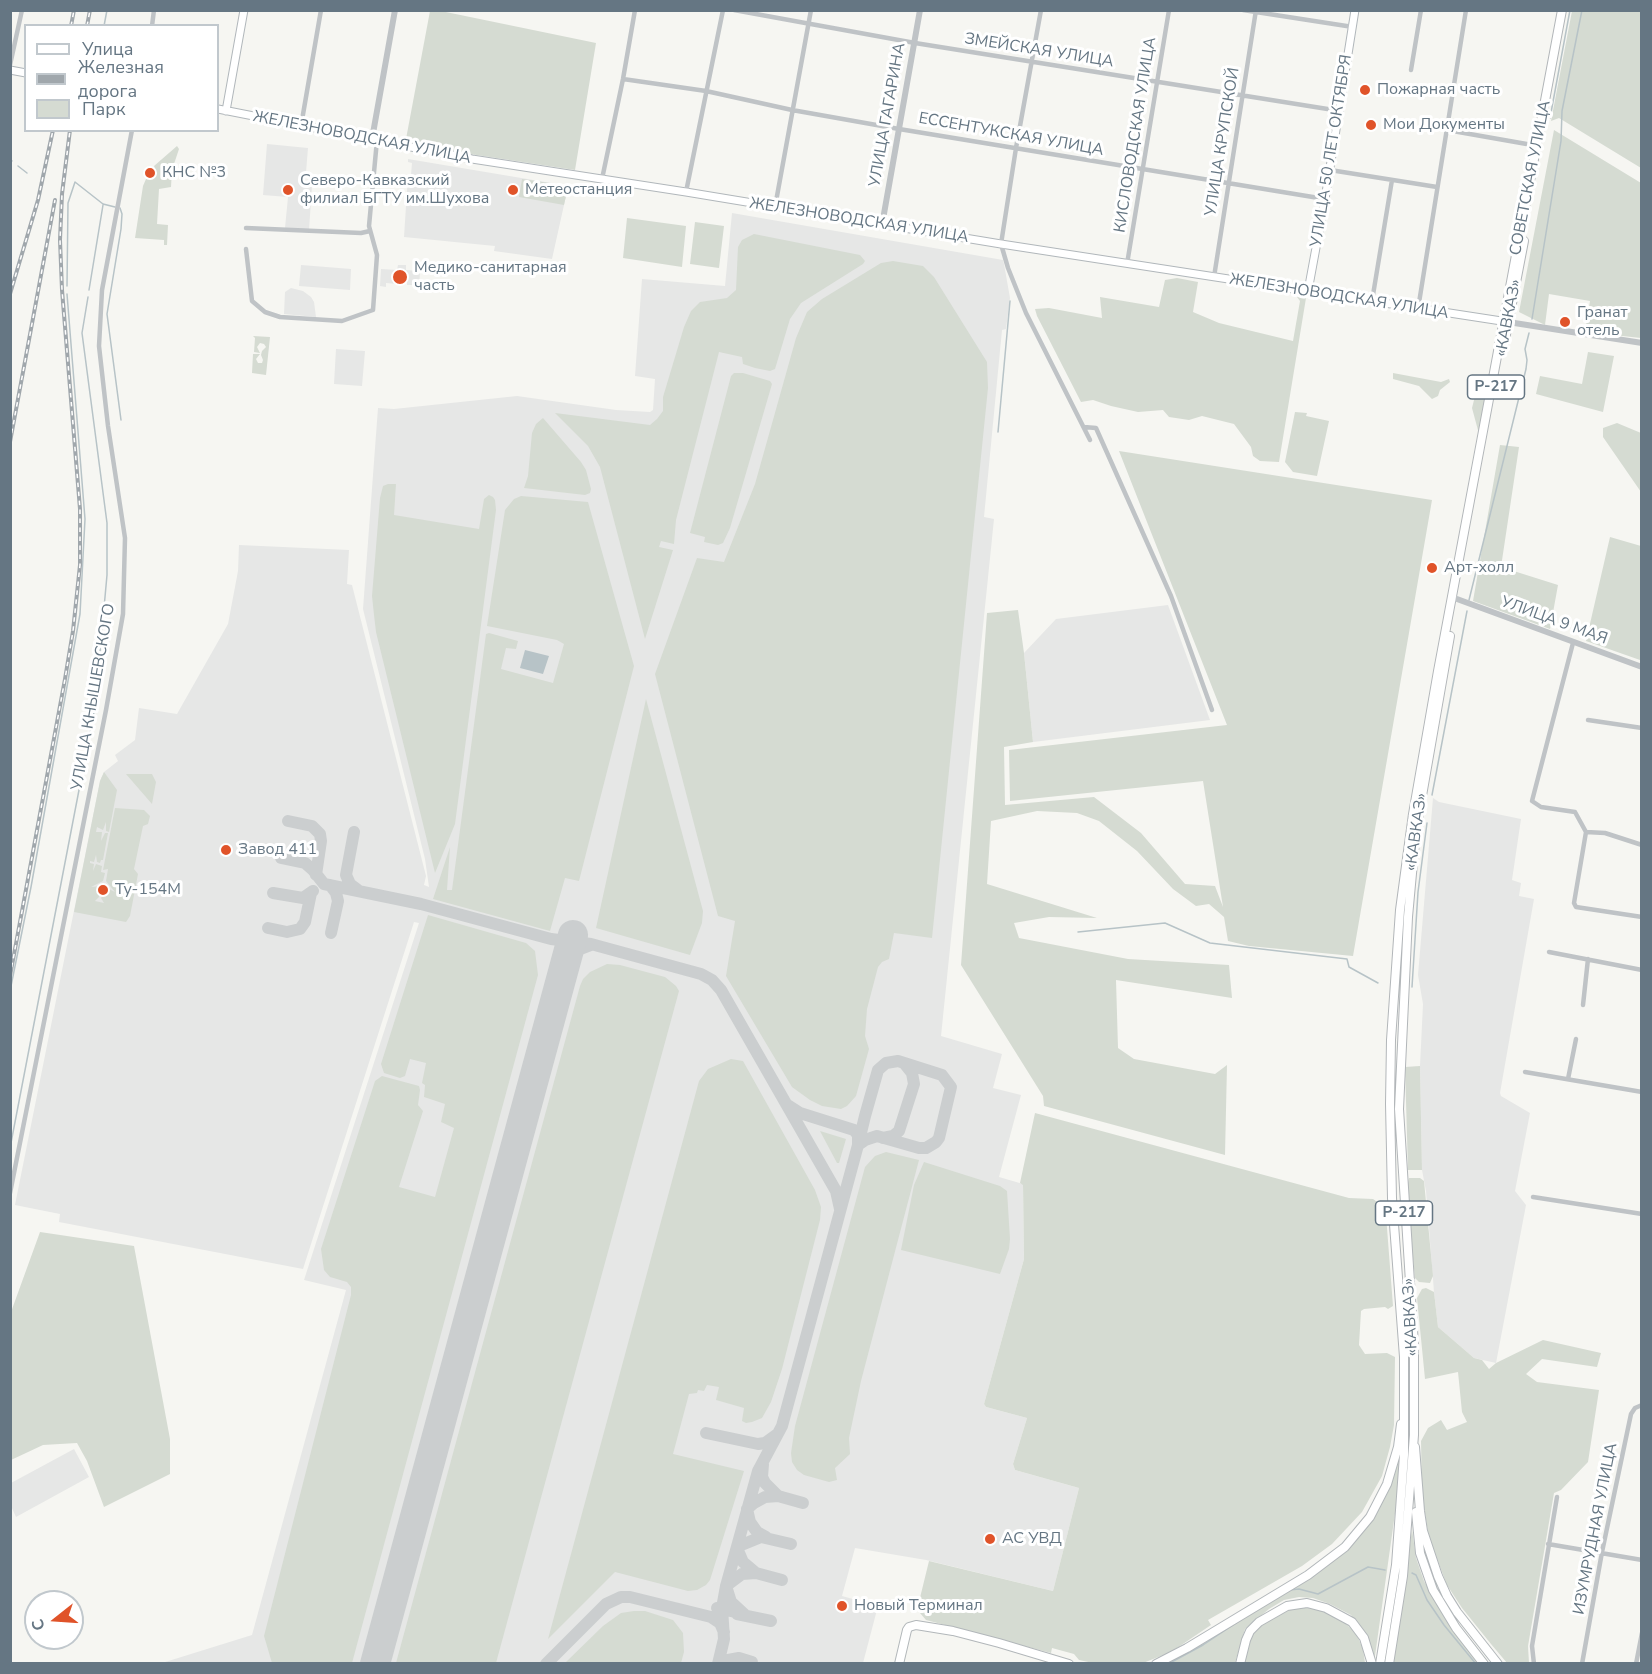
<!DOCTYPE html>
<meta charset="utf-8">
<style>
body{margin:0}
#map{position:relative;width:1652px;height:1674px;overflow:hidden;background:#f6f6f2;font-family:"Nunito Sans",sans-serif}
canvas{display:block}
.frame{position:absolute;inset:0;border:12px solid #657683;pointer-events:none}
.legend{position:absolute;left:24px;top:24px;width:195px;height:108px;box-sizing:border-box;background:#fff;border:2px solid #c1c8cd;margin:0;padding:8px 10px;list-style:none;font-size:18px;color:#657683}
.legend li{display:flex;align-items:center;gap:12px;height:30px}
.legend b{width:30px;border:2px solid #c1c8cd}
.north{position:absolute;left:24px;top:1590px;width:60px;height:60px;box-sizing:border-box;background:#fff;border:2px solid #c1c8cd;border-radius:50%;rotate:253deg;font-size:16px;font-weight:700;line-height:24px;text-align:center;color:#657683}
.north::after{content:'';display:block;margin:auto;width:21px;height:27px;background:#e05329;clip-path:polygon(50% 0,100% 100%,50% 72%,0 100%)}
</style>
<div id="map">
<canvas width="1652" height="1674"></canvas>
<div class="frame"></div>
<ul class="legend">
<li><b style="height:8px;background:#fff"></b>Улица</li>
<li><b style="height:8px;background:#a0a7ac"></b>Железная дорога</li>
<li><b style="height:16px;background:#d5dbd2"></b>Парк</li>
</ul>
<div class="north">С</div>
</div>
<script>
const ctx = document.querySelector('canvas').getContext('2d');
ctx.lineJoin = 'round';
function fillPath(path, color) {
  ctx.fillStyle = color;
  ctx.fill(path, 'evenodd');
}
function shape(rows) {
  const path = new Path2D();
  for (const r of rows) {
    path.moveTo(r[0], r[1]);
    for (let i = 2; i < r.length; i += 2) path.lineTo(r[i], r[i + 1]);
  }
  return path;
}
function strokePath(path, color, width, dash) {
  ctx.strokeStyle = color;
  ctx.lineWidth = width;
  ctx.lineCap = dash ? 'butt' : 'round';
  ctx.setLineDash(dash || []);
  ctx.stroke(path);
}
function label(font, color, halo, rows, align = 'center') {
  ctx.font = font + ' "Nunito Sans",sans-serif';
  ctx.lineWidth = 6;
  ctx.setLineDash([]);
  ctx.textBaseline = 'middle';
  ctx.strokeStyle = halo;
  ctx.fillStyle = color;
  for (const [text, x, y, turn = 0] of rows) {
    ctx.save();
    ctx.translate(x, y);
    ctx.rotate((+turn || 0) * Math.PI / 180);
    ctx.textAlign = isNaN(turn) ? turn : align;
    if (halo) ctx.strokeText(text, 0, 0);
    ctx.fillText(text, 0, 0);
    ctx.restore();
  }
}
const built = shape([
 [267,144,308,148,305,185,312,186,309,230,285,228,288,197,263,195],
 [408,159,563,185,562,192,566,196,552,259,494,251,495,246,404,237,408,175,411,175,412,163,408,162],
 [732,213,1003,260,1004,264,1010,298,1006,329,1002,330,984,517,994,519,941,1036,1002,1054,993,1088,1021,1095,999,1177,1023,1184,1024,1259,984,1404,986,1407,1027,1418,1013,1464,1015,1470,1079,1488,1053,1591,926,1560,855,1548,842,1596,878,1606,863,1663,162,1663,252,1635,346,1290,304,1280,419,923,414,922,303,1269,59,1222,60,1214,15,1205,100,781,104,772,118,761,115,755,135,740,139,708,177,714,228,624,238,571,239,545,349,550,347,584,352,585,426,876,424,885,429,887,425,859,363,609,378,408,394,409,517,396,616,410,650,412,653,410,655,379,635,376,642,279,725,286],
 [301,265,351,269,350,290,299,286],
 [398,265,406,265,406,270,420,271,419,289,414,289,414,285,407,285,407,283,398,282,397,284,386,283,386,287,380,286,381,269,397,270],
 [291,288,303,291,311,297,314,302,316,317,284,314,285,292],
 [336,349,365,351,362,386,334,384],
 [1168,605,1210,720,1033,742,1024,653,1056,619],
 [1433,798,1439,802,1521,819,1512,880,1521,883,1519,896,1534,899,1500,1093,1501,1096,1530,1113,1515,1191,1526,1205,1496,1363,1474,1358,1438,1327,1434,1292,1426,1191,1422,1170,1420,1066,1423,1004,1418,975],
 [74,1449,89,1477,16,1517,11,1506,11,1483]
]);
const green = shape([
 [430,11,441,11,596,43,575,170,444,150,406,139],
 [1572,11,1641,11,1641,168,1559,118,1551,121],
 [1554,130,1641,183,1641,338,1585,332,1590,301,1549,294,1545,325,1519,312],
 [177,146,179,149,172,170,171,187,159,189,157,224,168,225,167,245,164,245,164,240,135,238,143,186,146,179,151,179,157,174,154,166],
 [522,179,563,185,562,192,566,196,564,205,519,197],
 [627,218,686,226,682,267,623,258],
 [695,222,724,226,719,268,690,264],
 [754,234,860,255,865,261,863,264,801,303,790,319,775,369,770,371,755,368,743,364,742,357,719,352,676,520,674,544,661,541,659,547,673,550,645,639,600,467,588,446,555,413,650,425,657,419,663,411,663,397,684,327,691,311,700,302,727,298,736,290,738,247,742,240],
 [893,261,923,266,934,277,987,362,988,388,932,938,894,933,889,959,882,962,878,967,867,1009,865,1036,869,1049,856,1096,847,1106,841,1109,822,1106,810,1100,792,1087,726,976,735,921,718,916,655,674,697,558,724,562,755,484,796,338,807,312,822,299,881,263],
 [1177,278,1198,282,1193,312,1219,323,1293,341,1300,301,1297,297,1306,298,1279,462,1260,461,1253,456,1251,447,1234,424,1202,416,1189,420,1169,417,1163,410,1138,412,1111,406,1093,400,1081,402,1037,316,1035,309,1049,308,1102,318,1100,297,1159,307,1165,280],
 [253,336,270,337,266,375,252,373,253,354,260,354,256,359,258,363,262,363,263,360,261,355,262,351,266,347,264,344,260,343,257,347,260,353,254,352,255,338],
 [1588,352,1614,356,1603,412,1536,394,1540,376,1582,384],
 [734,373,743,373,770,381,772,384,730,528,723,543,718,545,704,542,705,537,690,533,731,376],
 [1393,373,1441,382,1449,379,1450,382,1440,390,1438,396,1432,399,1419,386,1393,379],
 [1490,373,1479,434,1472,408,1475,396],
 [1295,412,1307,413,1306,416,1329,421,1317,476,1293,472,1285,462],
 [543,418,581,462,586,470,591,489,590,493,585,495,524,488,528,476,532,433,536,424],
 [1617,423,1641,433,1641,492,1603,437,1603,428],
 [1500,445,1519,447,1501,567,1558,585,1550,629,1473,601],
 [1119,451,1432,500,1353,956,1249,946,1228,941,1224,917,1209,904,1196,906,1173,889,1137,851,1099,821,1077,813,1037,811,991,821,987,884,1097,918,1049,917,1014,923,1019,938,1128,959,1229,965,1232,998,1116,980,1118,1048,1134,1059,1215,1074,1227,1065,1225,1155,1044,1106,1043,1096,961,965,987,613,1018,610,1024,653,1033,742,1004,747,1005,805,1094,797,1141,833,1185,884,1215,886,1223,907,1203,781,1010,801,1009,750,1227,725],
 [388,484,396,484,394,515,479,529,484,499,489,495,493,497,495,500,496,510,455,824,435,873,376,632,374,615,372,596,380,498,383,486],
 [521,496,588,502,634,666,579,881,565,878,550,931,433,899,450,847,447,890,452,890,486,634,489,633,518,641,516,649,506,648,501,669,553,683,564,644,557,640,487,626,505,510,514,499],
 [1610,537,1641,546,1642,655,1640,660,1586,641],
 [646,699,703,911,702,923,690,955,596,928],
 [104,772,117,790,109,832,106,831,106,822,103,830,97,827,96,832,102,832,101,841,105,833,108,833,103,860,101,860,100,863,97,862,96,855,94,862,90,861,90,863,94,864,93,871,96,864,102,866,101,872,105,873,103,881,91,887,102,886,102,889,99,889,99,897,95,901,104,903,101,898,105,893,105,887,115,892,106,881,108,869,103,870,115,808,144,810,150,816,148,824,143,826,134,869,138,874,130,916,126,922,74,912,100,781],
 [126,774,152,774,156,782,152,804],
 [428,915,526,943,535,951,538,975,352,1663,272,1663,264,1636,351,1295,351,1287,347,1282,330,1277,324,1270,321,1249,375,1081,382,1076,419,1086,420,1090,418,1105,423,1111,399,1187,435,1197,454,1128,441,1122,445,1104,424,1097,425,1085,422,1083,426,1063,410,1059,405,1076,400,1078,384,1073,381,1064],
 [607,964,620,965,665,977,676,986,679,991,496,1663,396,1663,580,986,583,979,590,972],
 [731,1059,743,1061,815,1190,821,1207,820,1220,782,1369,771,1402,762,1418,752,1422,746,1423,742,1421,744,1408,716,1400,719,1387,707,1385,704,1391,698,1390,697,1393,689,1394,673,1454,744,1471,710,1580,706,1585,697,1590,688,1591,615,1572,548,1639,699,1081,708,1069],
 [1420,1066,1422,1170,1408,1170,1405,1067],
 [1035,1113,1349,1198,1373,1199,1383,1206,1386,1215,1393,1306,1388,1309,1385,1307,1364,1309,1361,1311,1359,1345,1365,1354,1387,1353,1395,1357,1394,1425,1390,1447,1382,1476,1362,1512,1332,1544,1302,1566,1208,1620,1211,1625,1171,1652,1143,1663,1093,1663,1079,1660,1074,1654,1052,1648,1051,1653,926,1620,920,1613,918,1606,929,1561,1053,1591,1079,1488,1015,1470,1013,1464,1027,1418,986,1407,984,1404,1024,1259,1023,1185,1020,1183],
 [820,1131,846,1139,839,1163,837,1163],
 [886,1152,919,1160,861,1381,849,1438,850,1454,835,1468,837,1480,829,1482,804,1475,797,1470,792,1462,791,1453,795,1426,865,1167,875,1156],
 [924,1162,1000,1186,1007,1191,1010,1239,1009,1249,1000,1274,901,1250,914,1185],
 [1409,1178,1420,1178,1424,1181,1433,1276,1430,1283,1419,1282,1415,1278,1406,1193],
 [40,1232,134,1246,170,1439,170,1474,104,1507,87,1461,77,1443,43,1445,11,1460,11,1312],
 [1426,1288,1434,1292,1438,1327,1474,1358,1482,1360,1489,1369,1496,1363,1543,1340,1601,1353,1597,1367,1542,1359,1526,1374,1537,1382,1599,1390,1588,1462,1561,1490,1554,1493,1528,1646,1529,1663,1507,1663,1491,1644,1462,1608,1447,1585,1429,1538,1422,1495,1421,1441,1428,1428,1441,1420,1447,1430,1467,1422,1462,1412,1458,1372,1425,1379,1417,1298,1422,1289],
 [1400,1453,1398,1492,1374,1663,1363,1633,1351,1615,1330,1604,1313,1598,1299,1597,1284,1600,1269,1609,1245,1629,1235,1663,1162,1664,1329,1564,1351,1545],
 [1412,1529,1416,1558,1424,1581,1443,1615,1478,1663,1391,1664,1402,1608],
 [1308,1607,1322,1610,1345,1623,1356,1633,1363,1649,1365,1663,1243,1664,1253,1632,1264,1622,1291,1609],
 [634,1611,645,1611,673,1620,683,1633,684,1652,681,1663,565,1663,603,1626,621,1613]
]);
const water = shape([
 [525,650,549,656,543,674,520,668]
]);
const stream = shape([
 [104,26,107,10],
 [1550,118,1570,10],
 [10,160,12,161],
 [18,166,27,173],
 [120,208,122,214,121,229,107,314,121,420],
 [67,286,68,203,75,182,103,204,115,207],
 [89,290,103,205],
 [1532,319,1561,141,1562,111,1582,10],
 [998,432,1010,301],
 [1469,600,1526,369,1527,360,1525,349,1529,333],
 [1432,795,1467,611],
 [1078,932,1165,923,1210,943,1347,959,1349,967,1378,983],
 [1412,987,1418,892,1427,823],
 [10,991,31,887,80,614,85,519,67,294],
 [10,1148,95,707,107,575,107,523,82,333,88,297],
 [1412,1573,1416,1575,1427,1600,1444,1625,1476,1664],
 [1289,1590,1299,1589,1318,1594,1368,1567,1385,1570],
 [1168,1664,1203,1645,1239,1621]
]);
const taxiway = shape([
 [288,821,312,826,320,834,321,841,316,875],
 [354,832,346,875,350,884,358,890],
 [281,858,305,863,313,870,324,884,421,904,551,939,591,944,701,974,712,980,721,990,836,1191,840,1209],
 [330,885,336,893,338,901,331,933],
 [273,893,303,898,313,891],
 [268,928,287,932,300,929,305,922,311,893],
 [564,965,578,950,591,945],
 [883,1138,893,1136,899,1131,914,1084,912,1073,904,1063],
 [706,1433,758,1444,765,1443,776,1435],
 [763,1464,762,1477,765,1483,778,1496],
 [766,1537,757,1532,750,1522,747,1509,754,1503,765,1497,778,1496,803,1503],
 [756,1573,743,1562,737,1548,739,1546,761,1537,791,1544],
 [717,1608,744,1614,731,1602,726,1586,742,1574,756,1573,782,1580],
 [737,1614,771,1621],
 [546,1664,606,1604,621,1597,630,1597,711,1617,720,1623,724,1632],
 [718,1664,724,1639,722,1608,726,1586,758,1471,782,1426,858,1145,865,1116,878,1070,886,1063,898,1061,942,1075,951,1087,939,1138,936,1142,926,1148,919,1148,877,1136,865,1140,858,1145,858,1135,854,1130,800,1113,786,1104],
 [722,1664,728,1660,739,1658,752,1662]
]);
const runway = shape([
 [375,1664,573,935]
]);
const minor = shape([
 [734,10,915,43,1340,111],
 [1041,10,1016,148,1001,244,1008,268,1026,313,1090,440],
 [1243,10,1353,27],
 [152,26,154,10],
 [10,65,22,10],
 [1411,70,1421,10],
 [623,79,706,91,792,110,899,129,1325,199],
 [301,126,321,10],
 [1447,130,1538,146],
 [1330,170,1437,187],
 [602,179,623,79,635,10],
 [686,192,723,10],
 [775,207,811,10],
 [246,228,361,233,370,231],
 [246,249,252,301,265,312,280,317,342,321,373,310,377,255,369,226,377,140],
 [1127,264,1169,10],
 [1214,277,1256,10],
 [1372,301,1392,180],
 [1418,309,1466,10],
 [1084,427,1096,428,1171,596,1212,710],
 [1573,643,1532,801,1541,807,1575,812,1586,832,1574,903,1576,907,1642,917],
 [1588,720,1642,728],
 [1586,832,1605,833,1642,845],
 [1549,952,1642,970],
 [1583,1005,1588,959],
 [1525,1072,1642,1092],
 [1568,1079,1576,1039],
 [10,1193,106,710,123,614,125,538,108,426,99,346,102,290,132,130],
 [1533,1197,1642,1214],
 [1548,1544,1642,1560],
 [1534,1664,1532,1646,1557,1497],
 [1582,1664,1602,1552,1631,1414,1635,1408,1642,1405],
 [1636,1664,1642,1633]
]);
const tertiary = shape([
 [372,139,395,10],
 [882,225,920,10],
 [1508,322,1642,343],
 [1457,599,1642,667]
]);
const secondary = shape([
 [10,70,26,73],
 [218,109,472,159,686,192,1001,244,1508,322],
 [226,111,244,10],
 [1308,291,1325,199,1355,10]
]);
const primary = shape([
 [1415,1447,1420,1511,1423,1531,1438,1576,1447,1596,1457,1612,1498,1664],
 [1416,1512,1420,1553,1433,1590,1456,1628,1484,1664],
 [899,1664,907,1630,909,1627,916,1625,953,1631,999,1643,1069,1664],
 [1156,1664,1187,1648,1308,1575,1345,1547,1370,1517,1387,1484,1398,1447,1401,1424],
 [1240,1664,1246,1640,1250,1631,1259,1622,1287,1606,1307,1603,1326,1608,1352,1622,1364,1638,1372,1664]
]);
const trunk = shape([
 [1503,350,1524,241],
 [1380,1664,1396,1565,1404,1455,1404,1357,1392,1198,1390,1104,1391,1040,1400,910,1413,814,1438,671,1562,10],
 [1389,1664,1403,1576,1414,1435,1414,1345,1399,1109,1408,917,1416,830,1450,636]
]);
const rail = shape([
 [71,26,74,10],
 [87,26,90,10],
 [10,294,38,200,53,130],
 [10,442,55,200],
 [10,976,65,679,73,631,80,565,80,509,62,290,60,240,62,194,70,130]
]);
const markers = [
 [1365,90,6,"#e05329"],
 [1371,125,6,"#e05329"],
 [150,173,6,"#e05329"],
 [288,190,6,"#e05329"],
 [513,190,6,"#e05329"],
 [400,277,8,"#e05329"],
 [1565,322,6,"#e05329"],
 [1432,568,6,"#e05329"],
 [226,850,6,"#e05329"],
 [103,890,6,"#e05329"],
 [990,1539,6,"#e05329"],
 [842,1606,6,"#e05329"]
];
const shields = [
 [1496,387,57],
 [1404,1213,57]
];
const shieldNames = [
 ["Р-217",1496,387],
 ["Р-217",1404,1213]
];
const streetNames = [
 ["ЗМЕЙСКАЯ УЛИЦА",1039,51,9],
 ["УЛИЦА ГАГАРИНА",888,115,-80],
 ["ЕССЕНТУКСКАЯ УЛИЦА",1011,135,10],
 ["КИСЛОВОДСКАЯ УЛИЦА",1136,135,-81],
 ["ЖЕЛЕЗНОВОДСКАЯ УЛИЦА",362,138,11],
 ["УЛИЦА КРУПСКОЙ",1223,142,-81],
 ["УЛИЦА 50 ЛЕТ ОКТЯБРЯ",1332,151,-81],
 ["СОВЕТСКАЯ УЛИЦА",1531,178,-79],
 ["ЖЕЛЕЗНОВОДСКАЯ УЛИЦА",859,221,9],
 ["ЖЕЛЕЗНОВОДСКАЯ УЛИЦА",1339,297,9],
 ["«КАВКАЗ»",1509,318,-79],
 ["УЛИЦА 9 МАЯ",1554,621,20],
 ["УЛИЦА КНЫШЕВСКОГО",94,697,-80],
 ["«КАВКАЗ»",1417,832,-82],
 ["«КАВКАЗ»",1411,1317,-93],
 ["ИЗУМРУДНАЯ УЛИЦА",1596,1529,-79]
];
const poiNames = [
 ["Пожарная часть",1377,90],
 ["Мои Документы",1383,125],
 ["КНС №3",162,173],
 ["Северо-Кавказский",300,181],
 ["филиал БГТУ им.Шухова",300,199],
 ["Метеостанция",525,190],
 ["Медико-санитарная",414,268],
 ["часть",414,286],
 ["Гранат",1577,313],
 ["отель",1577,331],
 ["Арт-холл",1444,568],
 ["Завод 411",238,850],
 ["Ту-154М",115,890],
 ["АС УВД",1002,1539],
 ["Новый Терминал",854,1606]
];
fillPath(built, '#e6e7e6');
fillPath(green, '#d5dbd2');
fillPath(water, '#b7c3c7');
strokePath(stream, '#b7c3c7', 1.5);
strokePath(taxiway, '#cbcecf', 12);
strokePath(runway, '#cbcecf', 30);
strokePath(secondary, '#b1b7bb', 9);
strokePath(primary, '#b2b7ba', 10);
strokePath(trunk, '#b2b6b9', 10);
strokePath(minor, '#bfc3c6', 4.5);
strokePath(tertiary, '#bfc3c6', 6);
strokePath(secondary, '#fff', 7);
strokePath(primary, '#fff', 8);
strokePath(trunk, '#fff', 8);
strokePath(rail, '#a0a7ac', 4);
strokePath(rail, '#fff', 1.5, [4.5]);
for (const [x, y, r, color] of markers) {
  const dot = new Path2D();
  dot.arc(x, y, r, 0, 2 * Math.PI);
  ctx.fillStyle = color;
  ctx.fill(dot);
  strokePath(dot, '#fff', 2);
}
for (const [x, y, w] of shields) {
  const box = new Path2D();
  box.roundRect(x - w / 2, y - 12, w, 24, 4.5);
  ctx.fillStyle = '#fff';
  ctx.fill(box);
  strokePath(box, '#657683', 1.5);
}
label('bold 15px', '#657683', null, shieldNames);
label('16px', '#657683', '#fff', streetNames);
label('16px', '#657683', '#fff', poiNames, 'left');
</script>
